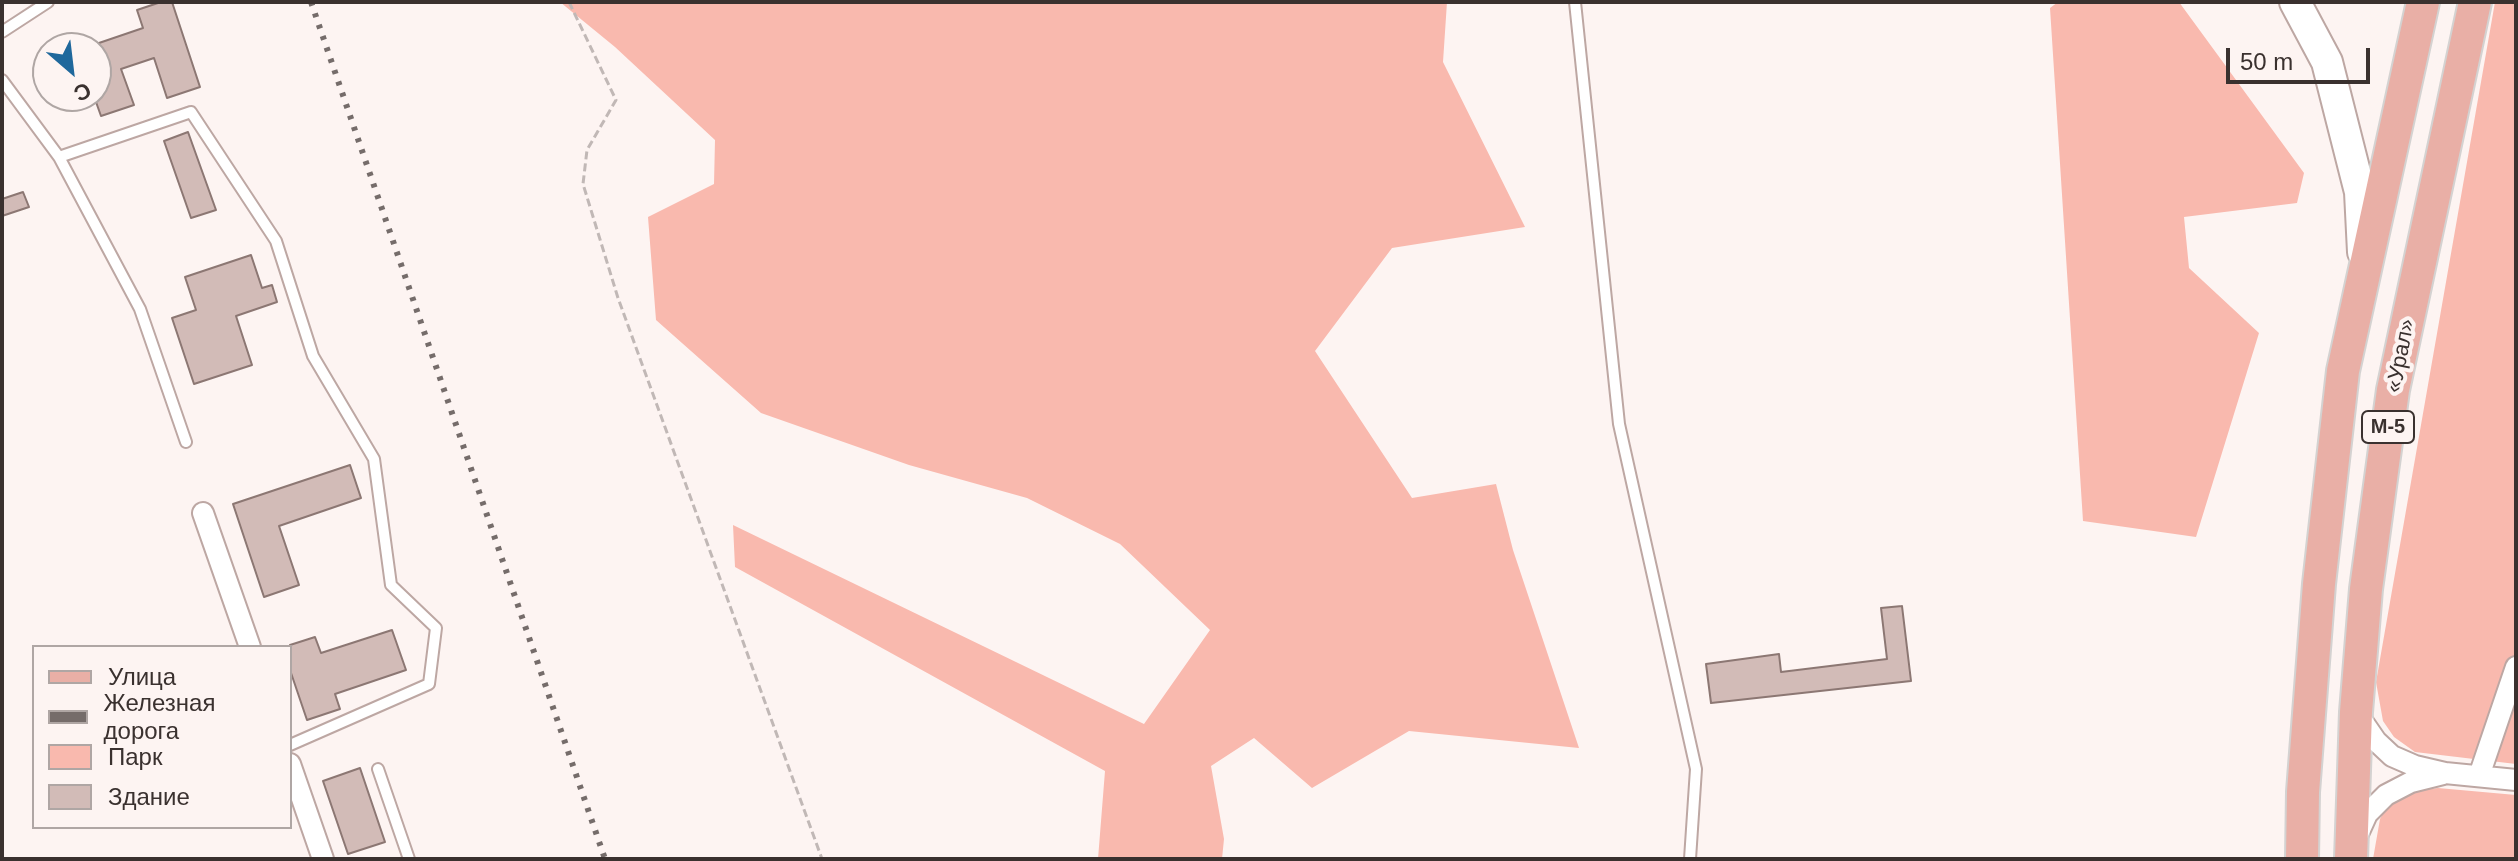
<!DOCTYPE html>
<meta charset="utf-8">
<style>
body{margin:0}
#map{position:relative;width:2518px;height:861px;overflow:hidden;background:#fdf4f2;font-family:Helvetica,sans-serif}
canvas{display:block}
.frame{position:absolute;inset:0;border:4px solid #3a312f;pointer-events:none}
.legend{position:absolute;left:32px;top:645px;width:260px;height:184px;box-sizing:border-box;background:#fdf4f2;border:2px solid #afa6a4;margin:0;padding:10px 14px;list-style:none;font-size:24px;color:#3a312f}
.legend li{display:flex;align-items:center;gap:16px;height:40px}
.legend b{width:40px;border:2px solid #afa6a4}
.north{position:absolute;left:32px;top:32px;width:80px;height:80px;box-sizing:border-box;background:#fdf4f2;border:2px solid #afa6a4;border-radius:50%;rotate:152deg;font-size:22px;font-weight:700;line-height:32px;text-align:center;color:#3a312f}
.north::after{content:'';display:block;margin:auto;width:28px;height:36px;background:#1f689c;clip-path:polygon(50% 0,100% 100%,50% 72%,0 100%)}
.scale{position:absolute;left:2226px;top:48px;width:144px;height:36px;box-sizing:border-box;border:4px solid #3a312f;border-top:0;padding-left:10px;font-size:24px;line-height:28px;white-space:nowrap;color:#3a312f;-webkit-text-stroke:6px #fdf4f2;paint-order:stroke}
</style>
<div id="map">
<canvas width="2518" height="861"></canvas>
<div class="frame"></div>
<ul class="legend">
<li><b style="height:10px;background:#e9afa6"></b>Улица</li>
<li><b style="height:10px;background:#756c6a"></b>Железная дорога</li>
<li><b style="height:22px;background:#f9b9ae"></b>Парк</li>
<li><b style="height:22px;background:#d2bbb7"></b>Здание</li>
</ul>
<div class="north">С</div>
<div class="scale">50 m</div>
</div>
<script>
const ctx = document.querySelector('canvas').getContext('2d');
ctx.lineJoin = 'round';
function fillPath(path, color) {
  ctx.fillStyle = color;
  ctx.fill(path, 'evenodd');
}
function shape(rows) {
  const path = new Path2D();
  for (const r of rows) {
    path.moveTo(r[0], r[1]);
    for (let i = 2; i < r.length; i += 2) path.lineTo(r[i], r[i + 1]);
  }
  return path;
}
function strokePath(path, color, width, dash) {
  ctx.strokeStyle = color;
  ctx.lineWidth = width;
  ctx.lineCap = dash ? 'butt' : 'round';
  ctx.setLineDash(dash || []);
  ctx.stroke(path);
}
function label(font, color, halo, rows, align = 'center') {
  ctx.font = font + ' Helvetica,sans-serif';
  ctx.lineWidth = 8;
  ctx.setLineDash([]);
  ctx.textBaseline = 'middle';
  ctx.strokeStyle = halo;
  ctx.fillStyle = color;
  for (const [text, x, y, turn = 0] of rows) {
    ctx.save();
    ctx.translate(x, y);
    ctx.rotate((+turn || 0) * Math.PI / 180);
    ctx.textAlign = isNaN(turn) ? turn : align;
    if (halo) ctx.strokeText(text, 0, 0);
    ctx.fillText(text, 0, 0);
    ctx.restore();
  }
}
const green = shape([
 [560,2,1447,2,1443,62,1525,227,1392,248,1315,351,1412,498,1496,484,1513,550,1579,748,1409,731,1312,788,1254,738,1211,766,1224,839,1222,859,1098,859,1105,771,735,567,733,525,1144,724,1210,630,1120,544,1027,498,909,465,761,413,656,320,648,217,714,184,715,140,615,47],
 [2058,2,2179,2,2304,173,2297,203,2184,217,2189,268,2259,333,2196,537,2083,521,2050,8],
 [2495,2,2516,2,2516,764,2415,752,2394,737,2383,721,2376,682],
 [2438,788,2516,795,2516,859,2373,859,2380,819,2388,804,2403,792]
]);
const building = shape([
 [161,2,172,2,200,87,167,98,154,58,121,69,134,105,101,116,96,102,96,44,143,28,137,10,161,2],
 [188,132,216,210,191,218,164,141,188,132],
 [23,192,29,207,2,216,2,199,23,192],
 [251,255,262,288,272,285,277,302,236,316,252,365,194,384,172,318,196,310,185,277,251,255],
 [350,465,361,498,279,526,299,585,264,597,233,504,350,465],
 [1902,606,1911,681,1711,703,1706,664,1779,654,1781,672,1887,659,1881,608,1902,606],
 [392,630,406,670,335,694,340,709,307,720,290,670,290,645,315,637,321,653,392,630],
 [360,768,385,842,348,854,323,781,360,768]
]);
const path = shape([
 [569,2,616,100,587,150,583,184,618,298,822,859]
]);
const lane = shape([
 [1575,2,1619,424,1696,769,1690,859],
 [2,32,48,2],
 [2,80,59,157,140,309,186,442],
 [59,157,191,112,276,241,313,356,374,459,391,585,436,628,429,684,290,745],
 [378,769,409,859]
]);
const street = shape([
 [203,513,250,647],
 [2356,712,2376,741,2392,756,2415,766,2445,773,2516,780],
 [290,764,323,859],
 [2479,776,2516,667],
 [2357,836,2367,814,2386,795,2411,782,2443,774]
]);
const secondary = shape([
 [2295,2,2327,62,2360,192,2363,252]
]);
const primary = shape([
 [2302,859,2303,792,2319,584,2343,371,2423,2],
 [2351,859,2356,712,2366,589,2393,390,2475,2]
]);
const rail = shape([
 [311,2,605,859]
]);
const shields = [
 [2388,427,52]
];
const shieldNames = [
 ["М-5",2388,427]
];
const streetNames = [
 ["«Урал»",2401,356,-79]
];
fillPath(green, '#f9b9ae');
fillPath(building, '#d2bbb7');
strokePath(building, '#8c7773', 2);
strokePath(lane, '#bda7a3', 14);
strokePath(street, '#bda7a3', 24);
strokePath(secondary, '#bda7a3', 34);
strokePath(primary, '#d4d2d1', 36);
strokePath(path, '#c1b8b6', 3, [8, 4]);
strokePath(lane, '#fff', 10);
strokePath(street, '#fff', 20);
strokePath(secondary, '#fff', 30);
strokePath(primary, '#e9afa6', 32);
strokePath(rail, '#756c6a', 6, [4, 8]);
for (const [x, y, w] of shields) {
  const box = new Path2D();
  box.roundRect(x - w / 2, y - 16, w, 32, 6);
  ctx.fillStyle = '#fdf4f2';
  ctx.fill(box);
  strokePath(box, '#3a312f', 2);
}
label('bold 20px', '#3a312f', null, shieldNames);
label('22px', '#3a312f', '#fdf4f2', streetNames);
</script>
